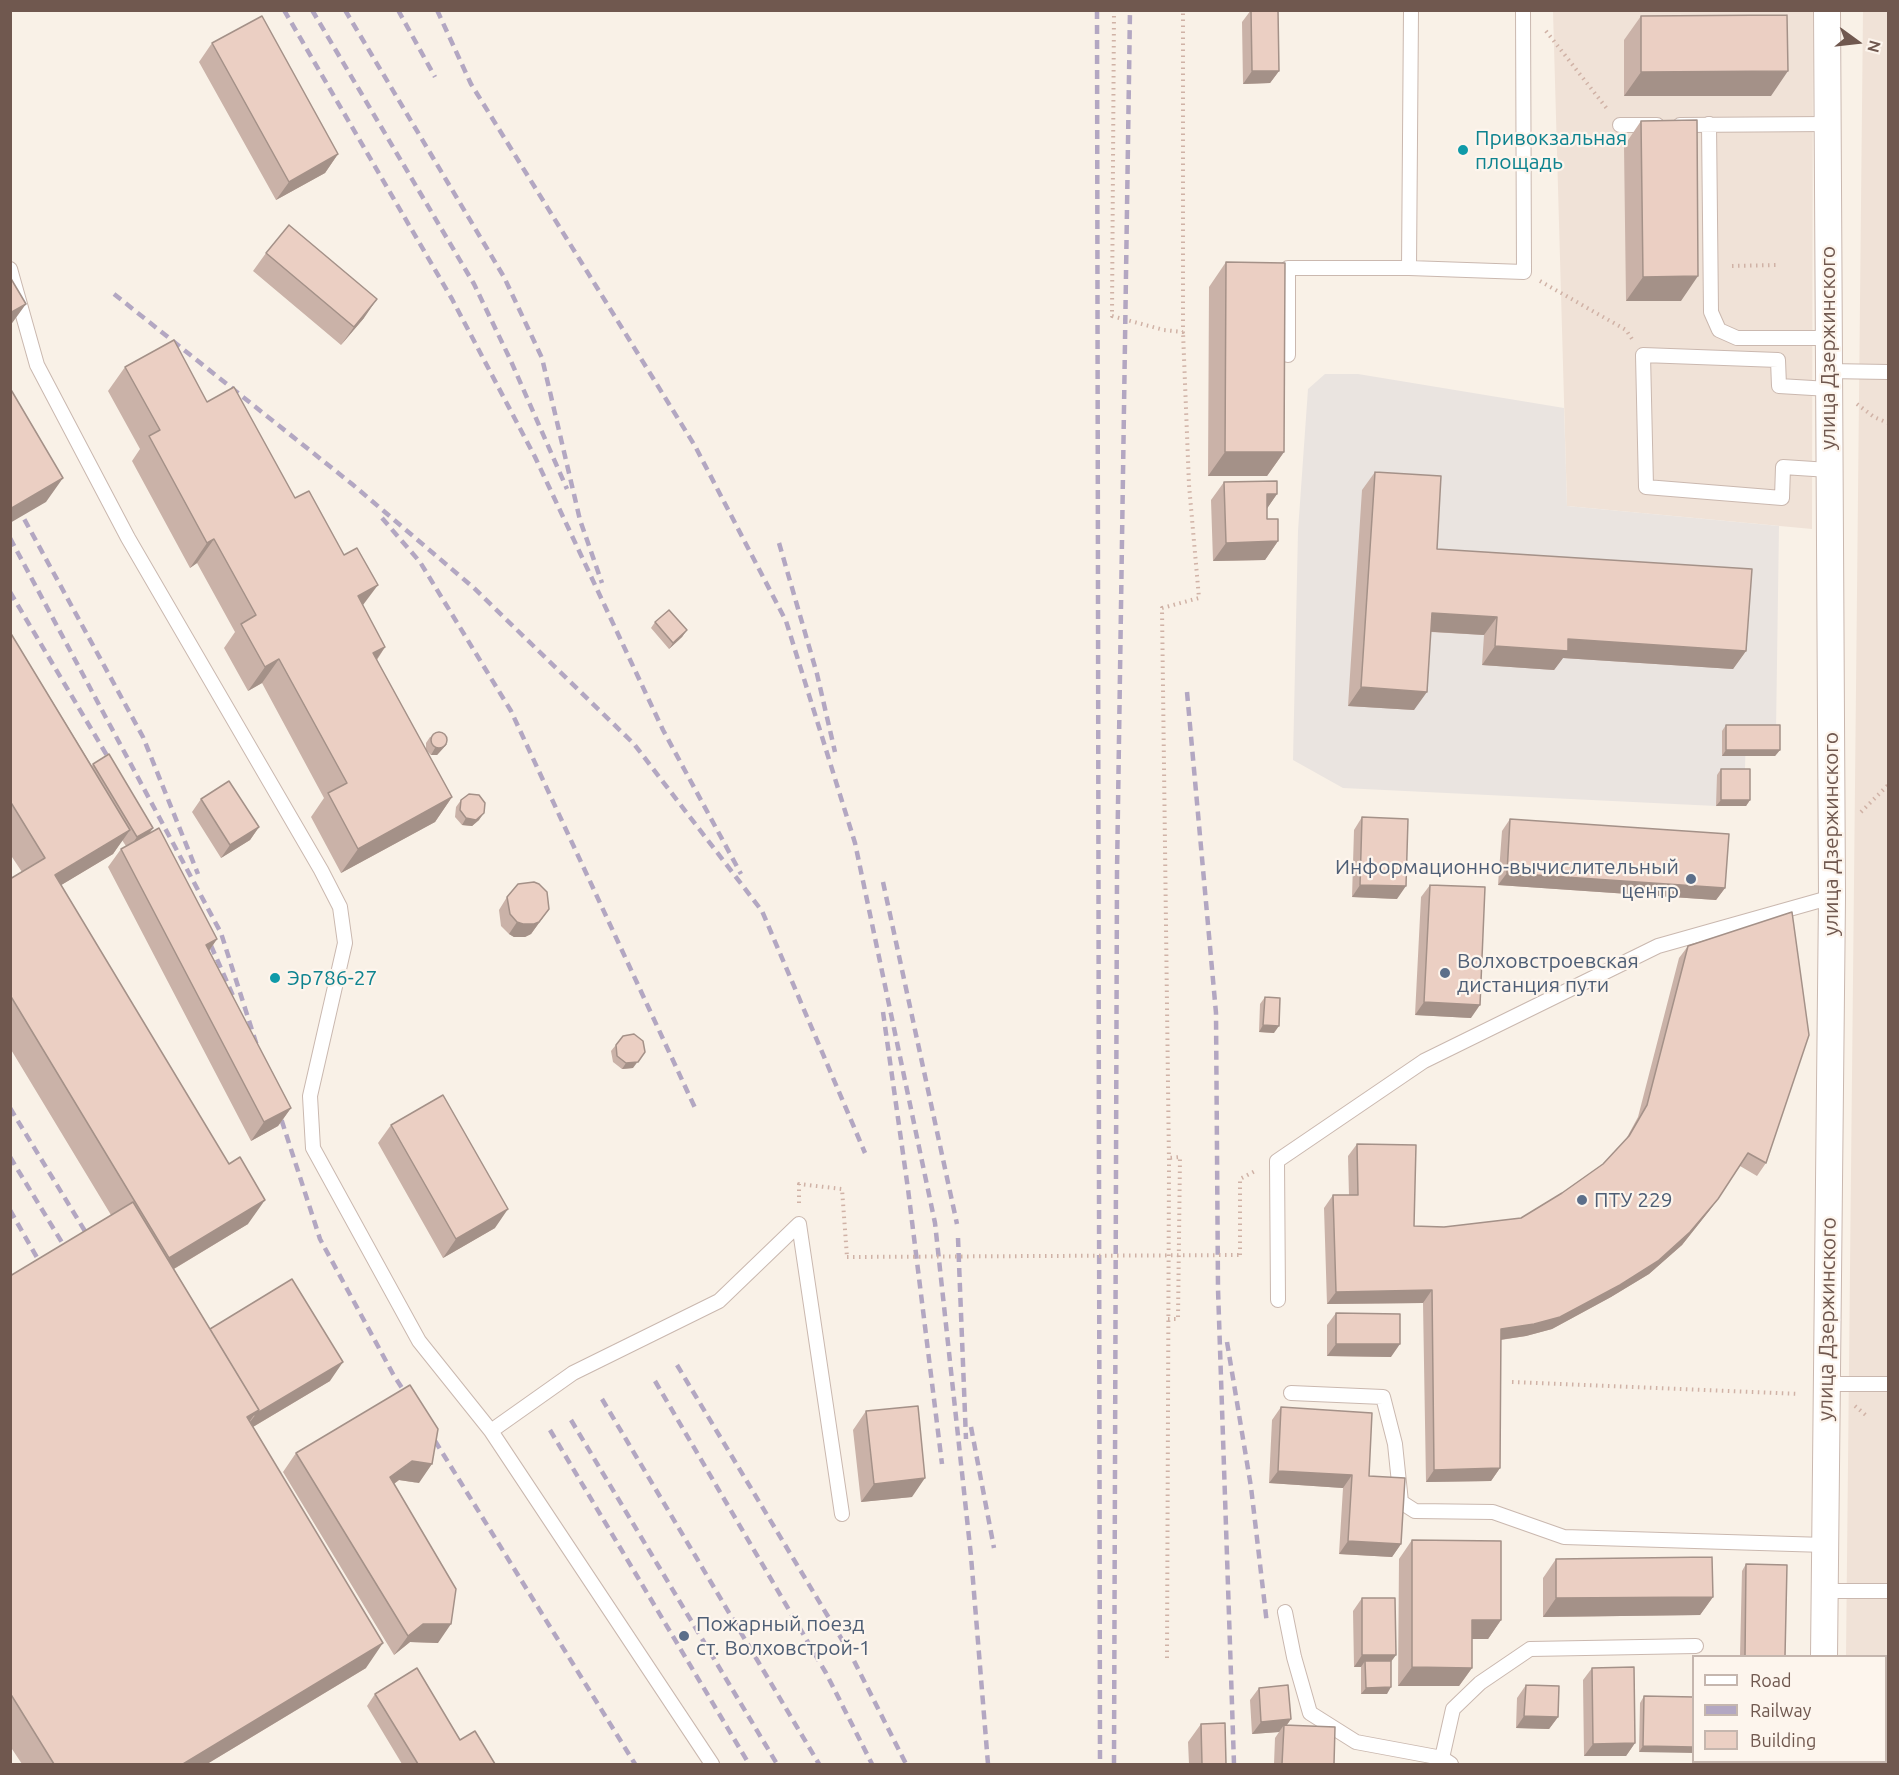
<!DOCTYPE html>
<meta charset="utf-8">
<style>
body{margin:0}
#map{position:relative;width:1899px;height:1775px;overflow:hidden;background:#f9f1e7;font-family:Ubuntu,sans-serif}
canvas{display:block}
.frame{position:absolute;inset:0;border:12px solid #70584f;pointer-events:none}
.legend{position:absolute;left:1692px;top:1655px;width:195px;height:108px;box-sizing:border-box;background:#fdf5ed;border:2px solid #c5b6ae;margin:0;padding:8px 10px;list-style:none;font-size:18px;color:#70584f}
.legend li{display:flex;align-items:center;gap:12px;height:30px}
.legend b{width:30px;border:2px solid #c5b6ae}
.north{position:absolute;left:1827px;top:12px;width:60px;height:60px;-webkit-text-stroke:4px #fdf5ed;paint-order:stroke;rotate:105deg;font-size:16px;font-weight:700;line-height:24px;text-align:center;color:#70584f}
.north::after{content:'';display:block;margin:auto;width:21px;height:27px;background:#70584f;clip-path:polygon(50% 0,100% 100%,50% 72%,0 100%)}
</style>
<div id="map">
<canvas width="1899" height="1775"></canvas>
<div class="frame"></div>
<ul class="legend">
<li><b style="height:8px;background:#fff"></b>Road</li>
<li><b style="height:8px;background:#b3a7c2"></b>Railway</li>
<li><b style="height:16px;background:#ebcfc3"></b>Building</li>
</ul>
<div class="north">N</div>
</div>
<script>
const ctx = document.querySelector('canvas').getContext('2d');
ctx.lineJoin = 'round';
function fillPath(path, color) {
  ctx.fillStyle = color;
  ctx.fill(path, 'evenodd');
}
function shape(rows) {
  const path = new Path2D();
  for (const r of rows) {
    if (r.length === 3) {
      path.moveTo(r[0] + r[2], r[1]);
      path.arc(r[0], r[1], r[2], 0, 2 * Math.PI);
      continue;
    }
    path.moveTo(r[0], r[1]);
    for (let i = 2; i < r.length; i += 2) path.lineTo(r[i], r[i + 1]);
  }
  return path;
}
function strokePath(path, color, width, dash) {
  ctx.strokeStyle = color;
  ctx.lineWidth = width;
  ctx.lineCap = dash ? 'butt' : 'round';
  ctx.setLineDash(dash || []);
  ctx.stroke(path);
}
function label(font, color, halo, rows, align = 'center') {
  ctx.font = font + ' Ubuntu,sans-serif';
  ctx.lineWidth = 4.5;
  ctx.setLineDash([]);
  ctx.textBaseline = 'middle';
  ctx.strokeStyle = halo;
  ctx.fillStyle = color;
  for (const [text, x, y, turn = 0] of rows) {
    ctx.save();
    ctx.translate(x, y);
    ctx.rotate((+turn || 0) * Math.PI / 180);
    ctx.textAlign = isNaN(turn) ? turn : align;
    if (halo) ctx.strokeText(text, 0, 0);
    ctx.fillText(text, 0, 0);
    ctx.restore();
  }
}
const residential = shape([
 [1888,10,1888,1764,1845,1764,1845,1762,1886,1762,1886,1656,1846,1656,1863,11],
 [1553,11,1813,11,1812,529,1567,506]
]);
const industrial = shape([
 [1325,374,1358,374,1564,408,1567,506,1779,526,1776,731,1746,733,1744,804,1716,806,1343,788,1293,760,1298,531,1308,389]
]);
const path = shape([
 [1114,10,1112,316,1164,330,1183,332,1183,10],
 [1546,31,1608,110],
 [1732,266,1778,265],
 [1540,281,1626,330,1632,339],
 [1857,404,1874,417,1888,423],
 [1861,812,1888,785],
 [799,1203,799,1184,842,1189,847,1257],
 [1240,1255,1240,1179,1257,1170],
 [1168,1319,1178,1319,1180,1157,1169,1158],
 [1512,1382,1799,1394],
 [1855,1406,1868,1417],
 [1167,1658,1169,1164,1162,608,1199,598,1189,485,1183,332]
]);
const lane = shape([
 [1411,10,1409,268,1524,272,1523,10],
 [1709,124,1711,312,1719,330,1737,338,1828,338],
 [1620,125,1657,125],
 [1680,125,1828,124],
 [10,269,37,365,128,538,321,870,340,907,345,943,310,1096,313,1148,419,1341,491,1431,712,1764],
 [1288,355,1288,268,1409,268],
 [1828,371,1888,372],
 [1829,389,1779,386,1778,360,1643,355,1646,487,1782,498,1783,467,1829,470],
 [1278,1300,1277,1161,1424,1061,1658,946,1832,897],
 [1827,1384,1888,1384],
 [1291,1393,1383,1397,1395,1444,1401,1502,1415,1511,1493,1512,1564,1537,1825,1545],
 [491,1431,573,1373,719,1301,799,1224,842,1514],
 [1825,1591,1888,1591],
 [1285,1612,1294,1657,1310,1713,1356,1742,1442,1758,1451,1764],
 [1442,1758,1453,1709,1480,1683,1530,1649,1696,1646]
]);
const street = shape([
 [1824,1656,1832,897,1827,10],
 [1823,1764,1823,1762]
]);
const rail = shape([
 [284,10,452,299,535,457,663,730,741,874],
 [312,10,474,284,510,359,567,489],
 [345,10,504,277,542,358,580,520,602,583],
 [398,10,435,77],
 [437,10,471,84,695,446,786,621,855,843,935,1223,971,1556,988,1764],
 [1097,10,1100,1764],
 [114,294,352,484,474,588,634,744,762,911,865,1153],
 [10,493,143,737,198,874],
 [382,518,420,562,511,711,696,1110],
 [10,538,221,933,259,1052],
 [779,543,817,674,835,752],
 [10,592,115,769],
 [1187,692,1216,1013,1218,1289,1234,1764],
 [883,882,957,1224],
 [205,932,234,998],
 [883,1012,908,1189,942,1464],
 [277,1106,320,1239,393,1374,411,1402],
 [10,1108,91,1241],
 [10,1157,69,1254],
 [10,1210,44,1270],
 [958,1238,966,1439],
 [1227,1342,1251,1487,1267,1624],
 [677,1365,850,1653,906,1764],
 [655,1381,826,1673,872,1764],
 [602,1399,819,1764],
 [571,1420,777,1764],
 [971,1427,994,1548],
 [427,1428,635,1764],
 [550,1430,749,1764],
 [1114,1764,1117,872,1130,10]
]);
const pathBridge = shape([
 [847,1257,1240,1255]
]);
const wall = shape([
 [1251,10,1278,10,1279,71,1270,83,1243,84,1242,22],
 [1641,16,1771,96,1624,96,1624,40],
 [212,43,338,154,325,173,276,200,199,62],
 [1641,121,1681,301,1626,301,1624,146],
 [266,253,364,318,341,345,253,271],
 [1226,262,1284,452,1267,476,1208,476,1209,287],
 [125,367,207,402,295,498,363,606,385,647,377,660,452,797,435,822,341,873,311,817,324,798,262,683,248,691,224,648,235,632,197,563,190,568,132,461,140,449,108,391],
 [1375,472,1437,549,1746,651,1733,669,1563,658,1554,670,1482,665,1484,635,1431,632,1414,710,1348,706,1362,490],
 [1224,482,1277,494,1267,508,1267,519,1278,541,1265,560,1213,561,1211,500],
 [655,622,687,630,682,637,669,649,651,628],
 [10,632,92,766,93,764,153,828,149,834,217,939,209,951,291,1108,278,1126,251,1141,108,867,121,849,126,846,122,840,113,854,61,885,248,1224,174,1269,210,1329,330,1381,253,1427,366,1668,207,1764,22,1764,10,1746,10,1276,111,1215,10,1048,10,879,22,872,10,854],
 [1726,725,1780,750,1775,756,1722,756,1722,731],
 [430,737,447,744,437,755,431,755,426,750,426,743],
 [1721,769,1750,800,1746,806,1716,806,1717,775],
 [201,799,259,827,250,840,221,858,192,812],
 [461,800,479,820,472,826,462,825,455,817,456,807],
 [1362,817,1397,899,1352,897,1354,830],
 [1510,819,1725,888,1716,900,1498,885,1502,831],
 [1430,885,1471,1018,1415,1015,1421,897],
 [507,897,549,909,531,934,525,937,514,937,509,934,501,926,499,910],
 [1688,946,1766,1163,1757,1176,1740,1166,1709,1211,1682,1245,1649,1274,1611,1297,1552,1329,1526,1336,1501,1340,1500,1468,1491,1481,1426,1482,1423,1303,1327,1304,1324,1208,1333,1195,1349,1195,1348,1156,1357,1144,1414,1226,1444,1227,1521,1218,1562,1193,1603,1164,1625,1141,1638,1117,1679,958],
 [1265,997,1274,1033,1259,1032,1260,1004],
 [623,1036,633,1068,622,1069,613,1062,611,1051],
 [391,1125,495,1228,443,1258,378,1143],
 [1336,1313,1391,1357,1327,1356,1327,1325],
 [1281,1407,1369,1476,1401,1544,1392,1557,1339,1554,1343,1488,1269,1483,1272,1420],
 [866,1411,912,1497,861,1502,853,1430],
 [296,1453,419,1483,399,1480,394,1484,438,1643,410,1642,394,1655,283,1472],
 [1412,1540,1501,1620,1488,1639,1472,1639,1472,1668,1459,1686,1398,1686,1399,1559],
 [1556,1559,1713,1597,1700,1615,1543,1617,1543,1578],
 [1746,1564,1785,1656,1740,1656,1742,1571],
 [1362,1598,1396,1655,1391,1661,1387,1694,1361,1694,1361,1667,1354,1667,1353,1611],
 [1592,1668,1635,1743,1626,1756,1584,1756,1583,1680],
 [1526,1685,1558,1717,1549,1729,1516,1728,1517,1698],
 [1259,1688,1291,1719,1287,1725,1334,1764,1274,1764,1275,1738,1279,1732,1252,1734,1250,1700],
 [375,1694,460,1740,495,1764,402,1764,367,1706],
 [1644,1696,1694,1697,1639,1752,1640,1703],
 [1201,1724,1226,1764,1189,1764,1188,1742],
 [1748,1761,1783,1761,1783,1764,1748,1764]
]);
const shadedWall = shape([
 [1252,71,1279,71,1270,83,1243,84],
 [1788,71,1771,96,1624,96,1641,72],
 [338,154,325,173,276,200,289,182],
 [1698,276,1681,301,1626,301,1643,277],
 [377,299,364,318,341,345,354,327],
 [26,304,10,326,10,313],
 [1225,452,1284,452,1267,476,1208,476],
 [63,478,46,502,10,523,10,509],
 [1267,494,1277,494,1264,513],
 [214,539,197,563,190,568,207,543],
 [1278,541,1265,560,1213,561,1226,543],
 [378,585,360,609,358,596],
 [1432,613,1497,617,1484,635,1419,631],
 [687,630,682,637,669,649,673,643],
 [1568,639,1746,651,1733,669,1563,658,1554,670,1482,665,1495,646],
 [385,647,368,672,373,653],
 [279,659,262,683,248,691,265,667],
 [1361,687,1427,692,1414,710,1348,706],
 [447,744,437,755,431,755,435,748],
 [1726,750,1780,750,1775,756,1722,756],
 [452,797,435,822,341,873,358,849],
 [1721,800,1750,800,1746,806,1716,806],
 [484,813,479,820,472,826,462,825,466,818],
 [259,827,250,840,221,858,230,845],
 [153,828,144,840,128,850,137,837],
 [130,830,113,854,38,899,55,875],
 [1507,873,1725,888,1716,900,1498,885],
 [1360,885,1406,886,1397,899,1352,897],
 [549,909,531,934,525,937,514,937,509,934,517,922],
 [217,939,204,958,206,945],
 [1424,1002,1480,1005,1471,1018,1415,1015],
 [1263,1025,1279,1026,1274,1033,1259,1032],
 [645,1052,633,1068,622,1069,626,1063],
 [291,1108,278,1126,251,1141,264,1122],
 [1718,1199,1709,1211,1682,1245,1649,1274,1611,1297,1552,1329,1526,1336,1492,1341,1501,1329],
 [265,1200,248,1224,152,1282,169,1258],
 [508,1209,495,1228,443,1258,456,1239],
 [1432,1290,1423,1303,1327,1304,1336,1292],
 [1336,1344,1400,1344,1391,1357,1327,1356],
 [343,1362,330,1381,241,1434,254,1415],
 [259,1410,241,1434,247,1417],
 [412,1461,432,1464,419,1483,399,1480,377,1496,390,1477],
 [1500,1468,1491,1481,1426,1482,1434,1470],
 [1278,1471,1352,1475,1343,1488,1269,1483],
 [925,1478,912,1497,861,1502,874,1484],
 [1348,1541,1401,1544,1392,1557,1339,1554],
 [1713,1597,1700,1615,1543,1617,1556,1598],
 [1472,1620,1501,1620,1488,1639,1459,1639],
 [423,1624,451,1624,438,1643,410,1642,394,1655,408,1636],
 [383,1643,366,1668,207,1764,183,1764],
 [1362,1655,1396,1655,1387,1667,1365,1661,1361,1667,1354,1667],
 [1412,1667,1472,1668,1459,1686,1398,1686],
 [1391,1687,1387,1694,1361,1694,1366,1688],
 [1524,1716,1558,1717,1549,1729,1516,1728],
 [1291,1719,1283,1730,1284,1725,1279,1732,1252,1734,1261,1722],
 [1635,1743,1626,1756,1584,1756,1593,1744],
 [1643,1746,1694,1747,1694,1753,1639,1752]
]);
const building = shape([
 [1251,10,1278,10,1279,71,1252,71,1251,10],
 [1787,15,1788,71,1641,72,1641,16,1787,15],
 [262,16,338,154,289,182,212,43,262,16],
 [1697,120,1698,276,1643,277,1641,121,1697,120],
 [289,225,377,299,354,327,266,253,289,225],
 [1226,262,1285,263,1284,452,1225,452,1226,262],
 [10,277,26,304,10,313,10,277],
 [174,340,207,402,234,387,295,498,309,491,344,555,357,548,378,585,358,596,385,647,373,653,452,797,358,849,328,793,347,783,279,659,265,667,241,624,256,615,214,539,207,543,149,436,160,430,125,367,174,340],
 [10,388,63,478,10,509,10,388],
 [1375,472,1441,476,1437,549,1752,569,1746,651,1568,639,1568,651,1495,646,1497,617,1432,613,1427,692,1361,687,1375,472],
 [1277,481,1277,494,1267,494,1267,519,1278,519,1278,541,1226,543,1224,482,1277,481],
 [669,610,687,630,673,643,655,622,669,610],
 [10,632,130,830,55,875,229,1164,240,1157,265,1200,169,1258,10,995,10,879,45,858,10,801,10,632],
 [1726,725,1780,725,1780,750,1726,750,1726,725],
 [439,740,8],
 [109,754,153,828,137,837,93,764,109,754],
 [1721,769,1750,769,1750,800,1721,800,1721,769],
 [229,781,259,827,230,845,201,799,229,781],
 [469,794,479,795,485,803,484,813,476,820,466,818,460,810,461,800,469,794],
 [1362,817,1408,819,1406,886,1360,885,1362,817],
 [1510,819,1729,834,1725,888,1507,873,1510,819],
 [159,828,217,939,206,945,291,1108,264,1122,121,849,159,828],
 [534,882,539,884,547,892,549,909,539,922,534,924,523,924,517,922,510,914,507,897,518,884,534,882],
 [1430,885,1485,887,1480,1005,1424,1002,1430,885],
 [1792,912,1809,1035,1766,1163,1748,1153,1718,1199,1690,1232,1658,1261,1620,1285,1560,1317,1534,1324,1501,1329,1500,1468,1434,1470,1432,1290,1336,1292,1333,1195,1358,1195,1357,1144,1416,1145,1414,1226,1444,1227,1521,1218,1562,1193,1603,1164,1629,1136,1647,1105,1688,946,1792,912],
 [1265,997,1280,998,1279,1026,1263,1025,1265,997],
 [634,1034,643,1041,645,1052,638,1062,626,1063,617,1056,616,1045,623,1036,634,1034],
 [443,1095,508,1209,456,1239,391,1125,443,1095],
 [133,1202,259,1410,247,1417,383,1643,183,1764,54,1764,10,1693,10,1276,133,1202],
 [292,1279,343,1362,254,1415,259,1410,210,1329,292,1279],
 [1336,1313,1400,1314,1400,1344,1336,1344,1336,1313],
 [410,1385,438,1429,432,1464,412,1461,390,1477,456,1589,451,1624,423,1624,408,1636,296,1453,410,1385],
 [918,1406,925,1478,874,1484,866,1411,918,1406],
 [1281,1407,1372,1413,1369,1476,1405,1478,1401,1544,1348,1541,1352,1475,1278,1471,1281,1407],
 [1412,1540,1501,1541,1501,1620,1472,1620,1472,1668,1412,1667,1412,1540],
 [1712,1557,1713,1597,1556,1598,1556,1559,1712,1557],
 [1746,1564,1787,1565,1785,1656,1745,1656,1746,1564],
 [1362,1598,1395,1598,1396,1655,1362,1655,1362,1598],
 [1365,1661,1391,1661,1391,1687,1366,1688,1365,1661],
 [1634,1667,1635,1743,1593,1744,1592,1668,1634,1667],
 [417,1668,460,1740,475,1731,495,1764,418,1764,375,1694,417,1668],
 [1288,1685,1291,1719,1261,1722,1259,1688,1288,1685],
 [1526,1685,1559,1686,1558,1717,1524,1716,1526,1685],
 [1644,1696,1694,1697,1694,1747,1643,1746,1644,1696],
 [1225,1723,1226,1764,1202,1764,1201,1724,1225,1723],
 [1284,1725,1335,1727,1334,1764,1282,1764,1284,1725],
 [1752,1761,1783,1761,1783,1764,1752,1764,1752,1761]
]);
const markers = [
 [1463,150,6,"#0f9aa8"],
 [1691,879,6,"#5c6f8a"],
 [1445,973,6,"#5c6f8a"],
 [275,978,6,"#0f9aa8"],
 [1582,1200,6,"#5c6f8a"],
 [684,1636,6,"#5c6f8a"]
];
const cultureNames = [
 ["Привокзальная",1475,138],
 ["площадь",1475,162],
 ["Эр786-27",287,978]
];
const streetNames = [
 ["улица Дзержинского",1828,348,-90],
 ["улица Дзержинского",1831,834,-90],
 ["улица Дзержинского",1827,1319,-89]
];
const serviceNames = [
 ["Информационно-вычислительный",1679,867,"right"],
 ["центр",1679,891,"right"],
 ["Волховстроевская",1457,961],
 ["дистанция пути",1457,985],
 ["ПТУ 229",1594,1200],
 ["Пожарный поезд",696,1624],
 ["ст. Волховстрой-1",696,1648]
];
fillPath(residential, '#f0e2d7');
fillPath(industrial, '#eae4e0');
strokePath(lane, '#cab8af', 16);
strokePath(street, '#cab8af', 28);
strokePath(path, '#d0b2a6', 4, [1.5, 4.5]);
strokePath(lane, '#fff', 14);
strokePath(street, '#fff', 26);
strokePath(rail, '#b3a7c2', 4.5, [9, 6]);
strokePath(pathBridge, '#d0b2a6', 4, [1.5, 4.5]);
fillPath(wall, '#cab2a8');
fillPath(shadedWall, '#a49188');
fillPath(building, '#ebcfc3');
strokePath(building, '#a49188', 1.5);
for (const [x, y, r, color] of markers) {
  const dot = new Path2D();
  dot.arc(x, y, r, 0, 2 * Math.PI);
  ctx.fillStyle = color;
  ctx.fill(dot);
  strokePath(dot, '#fdf5ed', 2);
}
label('21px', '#0d838f', '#fdf5ed', cultureNames, 'left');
label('21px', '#70584f', '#fdf5ed', streetNames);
label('21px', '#4e5e75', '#fdf5ed', serviceNames, 'left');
</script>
